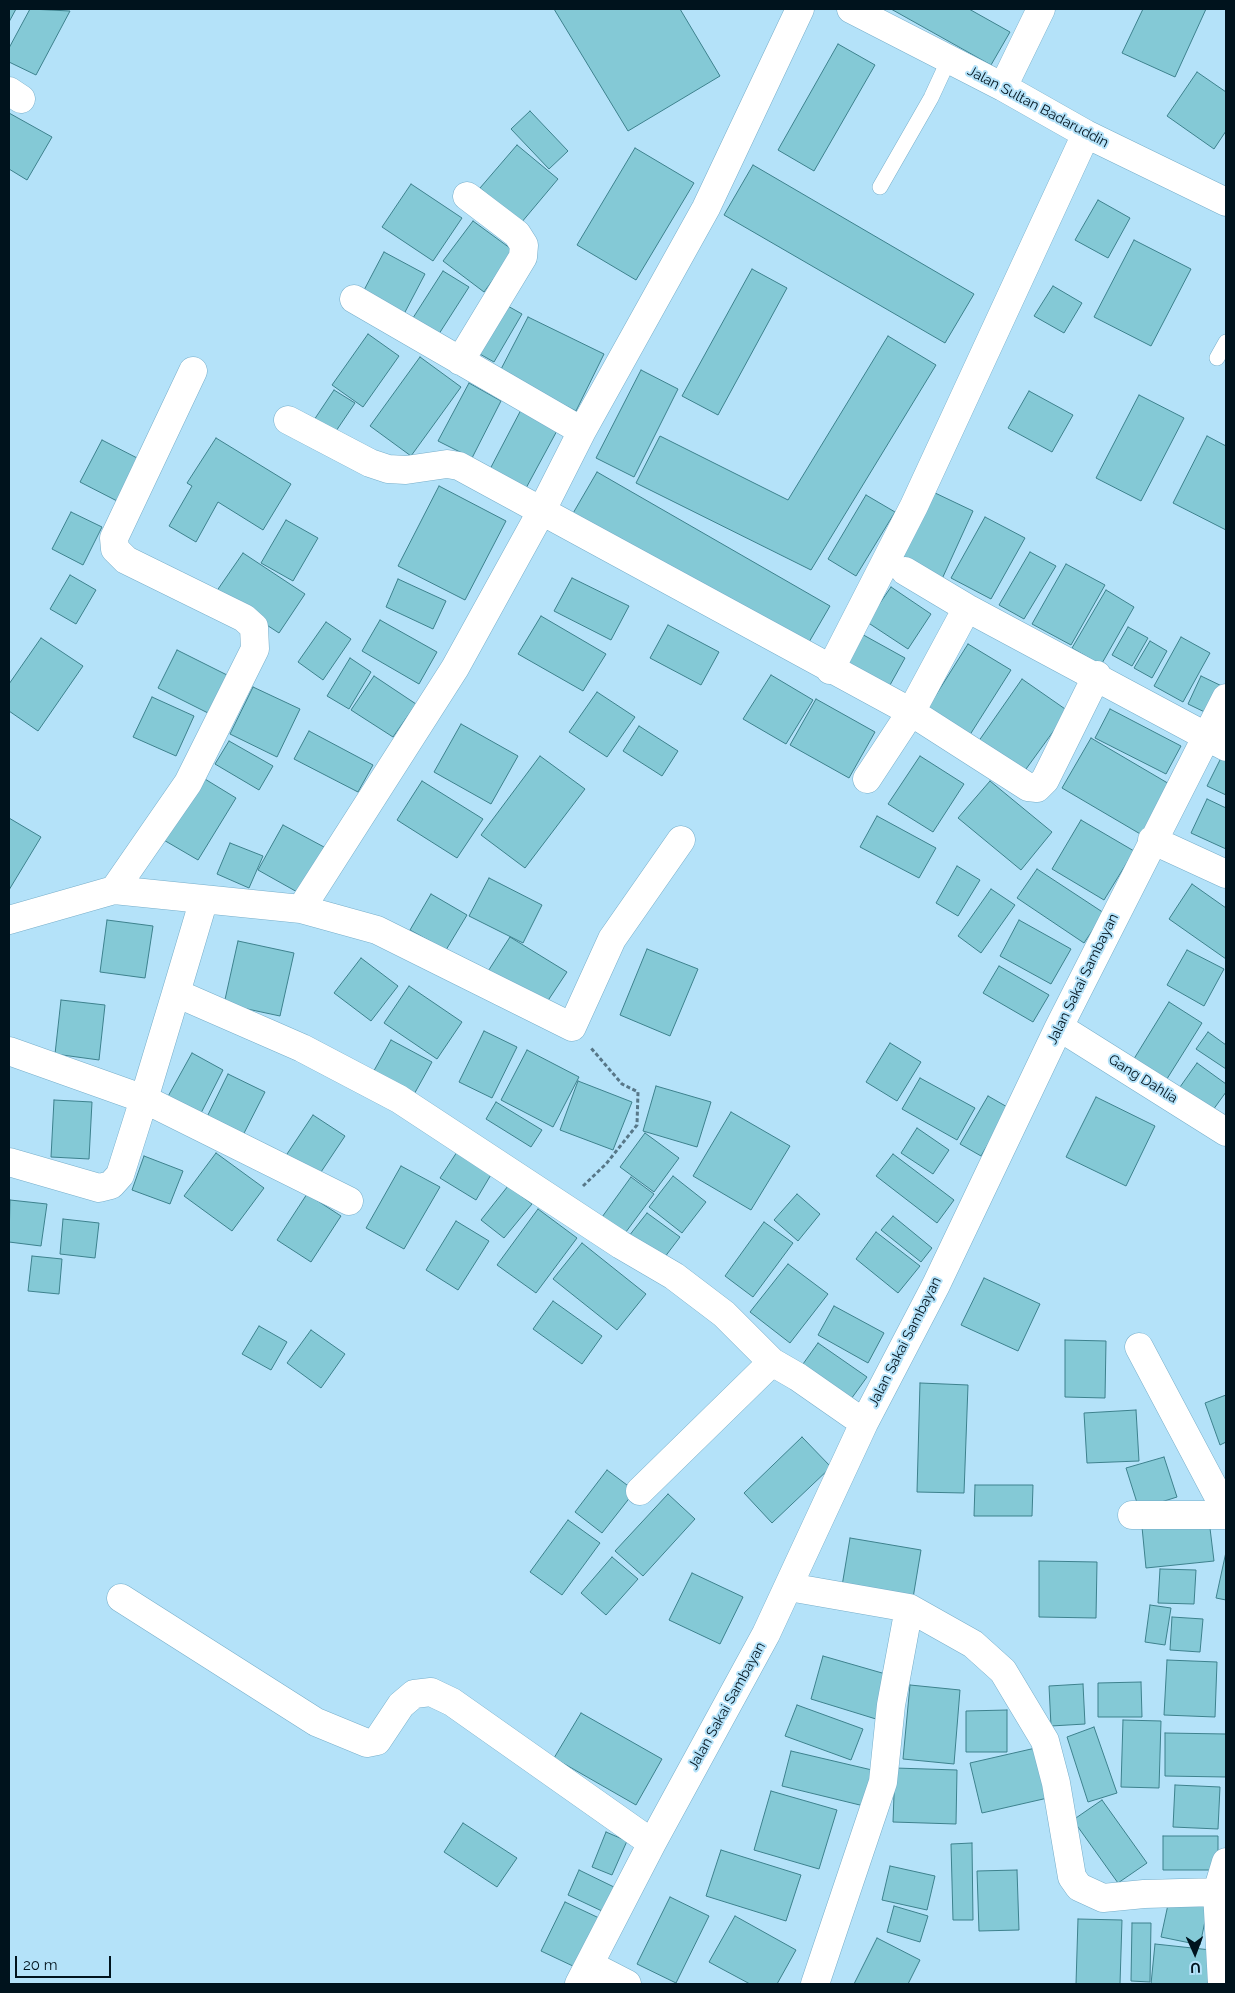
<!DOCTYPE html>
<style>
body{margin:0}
#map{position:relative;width:1235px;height:1993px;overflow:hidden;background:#b4e2f9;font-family:Raleway,sans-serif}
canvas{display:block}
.frame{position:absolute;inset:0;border:10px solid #00131d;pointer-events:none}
.north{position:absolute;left:1170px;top:1928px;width:50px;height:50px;-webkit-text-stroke:4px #b4e2f9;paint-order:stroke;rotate:178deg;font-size:14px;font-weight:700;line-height:20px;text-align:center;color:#00131d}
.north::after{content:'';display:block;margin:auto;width:18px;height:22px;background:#00131d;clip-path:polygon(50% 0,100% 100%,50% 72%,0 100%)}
.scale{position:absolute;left:15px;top:1956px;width:96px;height:22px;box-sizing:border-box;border:2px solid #00131d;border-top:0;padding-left:6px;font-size:15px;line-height:18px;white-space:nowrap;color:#00131d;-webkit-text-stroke:4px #b4e2f9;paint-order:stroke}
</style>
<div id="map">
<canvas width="1235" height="1993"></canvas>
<div class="frame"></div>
<div class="north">U</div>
<div class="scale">20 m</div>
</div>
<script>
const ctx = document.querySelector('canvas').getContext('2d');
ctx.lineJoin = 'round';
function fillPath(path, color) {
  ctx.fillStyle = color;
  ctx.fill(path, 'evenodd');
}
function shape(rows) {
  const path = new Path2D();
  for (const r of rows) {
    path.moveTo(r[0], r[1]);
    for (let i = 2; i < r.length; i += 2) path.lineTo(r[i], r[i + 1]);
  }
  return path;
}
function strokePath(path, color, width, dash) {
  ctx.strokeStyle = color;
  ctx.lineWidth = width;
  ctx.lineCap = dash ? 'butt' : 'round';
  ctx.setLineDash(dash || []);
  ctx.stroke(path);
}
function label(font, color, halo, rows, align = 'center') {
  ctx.font = font + ' Raleway,sans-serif';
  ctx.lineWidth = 4;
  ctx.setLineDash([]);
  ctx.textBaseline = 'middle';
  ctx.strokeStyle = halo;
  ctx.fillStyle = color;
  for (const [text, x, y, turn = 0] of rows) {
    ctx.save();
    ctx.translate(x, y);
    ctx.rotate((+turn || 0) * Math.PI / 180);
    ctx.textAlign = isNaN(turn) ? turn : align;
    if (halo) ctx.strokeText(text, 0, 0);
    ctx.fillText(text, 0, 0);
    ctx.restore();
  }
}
const building = shape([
 [9,9,16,9,9,22,9,9],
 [30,9,70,11,36,75,9,62,9,48,30,9],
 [554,9,680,9,720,76,628,131,554,9],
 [891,9,969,9,1010,32,991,65,891,9],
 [1143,9,1206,9,1175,77,1122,53,1143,9],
 [838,44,875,65,814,171,778,150,838,44],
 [1197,72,1226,92,1226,131,1214,149,1167,116,1197,72],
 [530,111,568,151,549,169,511,129,530,111],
 [9,113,52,137,27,180,9,169,9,113],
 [517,145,558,179,521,223,480,188,517,145],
 [635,148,694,183,636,280,577,245,635,148],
 [753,165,974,294,945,343,724,215,753,165],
 [411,184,462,218,433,261,382,227,411,184],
 [1098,200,1130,218,1108,258,1075,240,1098,200],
 [473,221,514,251,484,292,443,261,473,221],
 [1134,240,1191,269,1151,346,1094,317,1134,240],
 [384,252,425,274,404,314,363,292,384,252],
 [752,269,787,288,718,415,682,396,752,269],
 [443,271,469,287,437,337,411,321,443,271],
 [1053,286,1082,303,1064,333,1034,316,1053,286],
 [506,305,522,314,494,362,478,353,506,305],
 [528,317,604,354,576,411,499,373,528,317],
 [368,334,399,356,363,407,332,385,368,334],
 [888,336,936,365,811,570,636,483,660,436,788,500,888,336],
 [420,357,461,387,411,456,370,426,420,357],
 [641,370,678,389,634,477,596,458,641,370],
 [469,383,501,401,472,458,438,441,469,383],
 [334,390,355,403,334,434,314,420,334,390],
 [1029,391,1073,415,1052,452,1008,428,1029,391],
 [1139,395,1184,418,1141,501,1096,478,1139,395],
 [522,408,559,427,525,490,489,471,522,408],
 [1207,436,1226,446,1226,530,1173,503,1207,436],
 [216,438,291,484,263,530,218,502,196,542,169,526,192,486,187,483,216,438],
 [102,440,141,460,119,502,80,482,102,440],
 [597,472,830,606,805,649,572,515,597,472],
 [439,486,506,521,465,600,398,566,439,486],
 [933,492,973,511,942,579,901,560,933,492],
 [866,495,895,512,856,576,828,559,866,495],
 [71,512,102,527,83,565,52,549,71,512],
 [985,517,1025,538,991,599,951,578,985,517],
 [286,520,318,538,293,581,261,563,286,520],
 [1030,552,1056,566,1024,619,999,605,1030,552],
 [243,553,305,594,279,633,216,592,243,553],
 [1066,564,1105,585,1071,645,1032,624,1066,564],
 [70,575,96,590,76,624,50,609,70,575],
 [572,578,629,606,611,640,554,611,572,578],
 [398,579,446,601,433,629,386,607,398,579],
 [891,587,931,614,908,649,867,622,891,587],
 [1106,590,1134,607,1101,665,1072,648,1106,590],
 [541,616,606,654,583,691,518,654,541,616],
 [380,620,437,652,419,684,362,651,380,620],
 [326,622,351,639,323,680,298,662,326,622],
 [668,625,719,652,701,685,650,658,668,625],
 [1128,627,1148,638,1132,666,1112,655,1128,627],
 [858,632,905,658,885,694,838,667,858,632],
 [1181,637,1210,653,1183,702,1154,686,1181,637],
 [41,638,83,666,38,731,9,711,9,684,41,638],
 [1150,641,1167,651,1152,678,1134,668,1150,641],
 [968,644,1011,670,966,741,924,714,968,644],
 [177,650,229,676,210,714,158,688,177,650],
 [350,658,371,672,349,709,327,696,350,658],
 [771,675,813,700,786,744,743,719,771,675],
 [374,676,416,704,393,737,351,710,374,676],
 [1201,676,1226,688,1215,717,1188,704,1201,676],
 [1022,679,1068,711,1021,776,976,745,1022,679],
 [253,687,300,709,277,757,230,734,253,687],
 [597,692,635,717,607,757,569,732,597,692],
 [152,697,194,716,176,756,133,737,152,697],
 [816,699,875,732,849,778,790,745,816,699],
 [1110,709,1181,746,1166,774,1095,738,1110,709],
 [461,724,518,756,491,804,434,772,461,724],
 [639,726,678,751,662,776,623,751,639,726],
 [309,731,373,765,358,792,294,759,309,731],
 [1091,738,1171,785,1142,835,1062,788,1091,738],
 [229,741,273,766,259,790,215,764,229,741],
 [1224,752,1226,753,1226,795,1207,786,1224,752],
 [540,756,585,789,525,868,481,835,540,756],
 [920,756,964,784,933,832,888,804,920,756],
 [200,776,236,798,198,860,162,839,200,776],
 [422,781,483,819,457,858,397,820,422,781],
 [990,781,1052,832,1021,870,958,818,990,781],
 [1207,799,1226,808,1226,849,1191,833,1207,799],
 [877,816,936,848,919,878,860,847,877,816],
 [9,818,41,837,9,890,9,818],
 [1081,820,1134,851,1104,900,1052,869,1081,820],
 [283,825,324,847,299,893,258,870,283,825],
 [230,843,263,856,249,888,217,874,230,843],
 [957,866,980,880,958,916,936,903,957,866],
 [1037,869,1104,913,1084,943,1017,898,1037,869],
 [489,878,542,905,523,943,469,916,489,878],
 [1192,884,1226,908,1226,959,1169,919,1192,884],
 [991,889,1015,905,981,953,958,936,991,889],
 [431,894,467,915,446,950,410,930,431,894],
 [107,920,153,926,145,978,100,972,107,920],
 [1019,920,1071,949,1051,984,1000,956,1019,920],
 [510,937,567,972,541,1011,485,976,510,937],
 [238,941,294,953,280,1016,224,1004,238,941],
 [647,949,698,969,670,1036,620,1015,647,949],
 [1187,950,1224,969,1204,1006,1167,985,1187,950],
 [361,958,398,986,371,1021,334,993,361,958],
 [999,966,1049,995,1033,1022,983,993,999,966],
 [409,986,462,1022,437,1059,384,1023,409,986],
 [61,1000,105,1005,99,1060,55,1054,61,1000],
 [1169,1002,1202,1023,1165,1082,1132,1062,1169,1002],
 [484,1031,517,1047,492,1098,459,1082,484,1031],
 [1208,1032,1226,1045,1226,1069,1196,1049,1208,1032],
 [391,1040,432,1062,412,1098,371,1076,391,1040],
 [890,1043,921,1062,897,1101,866,1082,890,1043],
 [527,1050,579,1077,553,1127,501,1100,527,1050],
 [192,1053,223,1070,199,1117,166,1100,192,1053],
 [1197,1063,1226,1084,1226,1092,1213,1110,1180,1087,1197,1063],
 [228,1074,265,1092,239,1143,203,1125,228,1074],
 [920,1078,975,1108,957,1140,902,1109,920,1078],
 [578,1081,632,1102,613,1150,560,1130,578,1081],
 [656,1086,711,1102,697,1147,643,1131,656,1086],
 [988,1096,1009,1108,981,1156,960,1144,988,1096],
 [1096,1097,1155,1126,1126,1186,1066,1157,1096,1097],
 [54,1100,92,1102,89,1159,51,1157,54,1100],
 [496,1102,542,1130,531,1147,486,1119,496,1102],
 [731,1112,790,1146,751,1210,693,1176,731,1112],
 [313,1115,345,1136,315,1181,283,1160,313,1115],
 [917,1128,949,1150,933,1174,901,1153,917,1128],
 [645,1133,679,1158,654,1192,620,1167,645,1133],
 [457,1152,492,1173,476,1200,440,1178,457,1152],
 [216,1153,264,1188,232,1231,184,1196,216,1153],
 [893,1154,954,1200,937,1223,876,1176,893,1154],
 [144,1156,183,1171,170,1204,132,1190,144,1156],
 [401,1166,440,1187,404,1249,366,1228,401,1166],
 [673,1176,706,1202,682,1233,649,1207,673,1176],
 [631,1177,654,1194,620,1240,597,1224,631,1177],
 [508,1186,532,1204,504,1238,481,1220,508,1186],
 [307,1194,341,1216,311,1262,277,1240,307,1194],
 [797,1194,820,1214,798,1241,774,1220,797,1194],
 [10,1200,47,1204,41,1246,9,1242,10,1200],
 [538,1209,577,1238,536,1293,497,1265,538,1209],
 [647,1213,680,1237,658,1266,625,1241,647,1213],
 [893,1216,932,1248,921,1262,881,1230,893,1216],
 [63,1219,99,1223,95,1258,60,1254,63,1219],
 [456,1221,489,1241,458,1290,426,1270,456,1221],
 [764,1222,793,1243,753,1297,725,1276,764,1222],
 [876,1232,920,1266,898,1293,856,1259,876,1232],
 [582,1243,646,1294,617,1330,553,1279,582,1243],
 [32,1256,62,1259,59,1294,28,1291,32,1256],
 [788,1264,828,1294,790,1343,750,1312,788,1264],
 [984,1278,1040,1304,1018,1351,961,1325,984,1278],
 [553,1301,602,1336,582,1364,533,1329,553,1301],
 [834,1306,884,1333,868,1363,818,1335,834,1306],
 [259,1326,287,1342,271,1370,242,1354,259,1326],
 [311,1330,345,1354,321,1388,287,1363,311,1330],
 [1065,1340,1106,1341,1105,1398,1065,1397,1065,1340],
 [818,1343,867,1377,846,1406,798,1371,818,1343],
 [920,1383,968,1385,964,1493,917,1492,920,1383],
 [1226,1395,1226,1442,1220,1445,1205,1403,1226,1395],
 [1136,1410,1139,1461,1087,1463,1084,1413,1136,1410],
 [802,1437,831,1467,772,1523,744,1493,802,1437],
 [1164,1457,1177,1497,1139,1509,1126,1468,1164,1457],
 [607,1470,635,1491,602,1533,575,1512,607,1470],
 [975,1485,1033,1485,1032,1516,974,1516,975,1485],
 [668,1494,695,1519,643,1576,615,1551,668,1494],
 [568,1520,600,1543,562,1595,530,1572,568,1520],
 [1209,1520,1214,1561,1146,1568,1142,1527,1209,1520],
 [850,1538,921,1550,913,1598,842,1586,850,1538],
 [1226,1552,1226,1600,1216,1598,1226,1552],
 [612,1557,638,1579,606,1615,581,1593,612,1557],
 [1039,1561,1097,1562,1096,1618,1039,1617,1039,1561],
 [1160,1569,1196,1570,1194,1604,1158,1603,1160,1569],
 [692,1573,743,1597,720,1644,669,1620,692,1573],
 [1150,1605,1171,1608,1165,1645,1145,1642,1150,1605],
 [1172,1617,1203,1619,1200,1652,1170,1650,1172,1617],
 [823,1656,889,1675,876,1719,811,1699,823,1656],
 [1167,1660,1217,1662,1215,1717,1164,1715,1167,1660],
 [1141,1682,1142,1717,1098,1717,1098,1683,1141,1682],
 [1083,1684,1085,1724,1051,1726,1049,1686,1083,1684],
 [910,1685,960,1690,954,1764,903,1759,910,1685],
 [797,1705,863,1729,851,1760,785,1736,797,1705],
 [1007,1710,1007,1752,966,1752,966,1711,1007,1710],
 [581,1713,662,1759,636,1805,554,1758,581,1713],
 [1123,1720,1161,1721,1159,1788,1121,1787,1123,1720],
 [1094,1727,1117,1793,1088,1802,1067,1737,1094,1727],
 [1165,1733,1226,1734,1226,1777,1165,1776,1165,1733],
 [1040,1747,1052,1797,982,1813,970,1763,1040,1747],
 [791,1751,872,1770,864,1806,782,1786,791,1751],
 [895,1768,957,1770,956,1824,893,1822,895,1768],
 [1175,1785,1220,1787,1218,1829,1173,1827,1175,1785],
 [771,1791,837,1810,819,1869,754,1850,771,1791],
 [1102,1800,1147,1863,1118,1883,1073,1820,1102,1800],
 [463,1823,517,1858,497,1887,444,1852,463,1823],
 [606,1832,627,1841,612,1875,592,1867,606,1832],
 [1163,1836,1218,1836,1218,1870,1163,1870,1163,1836],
 [972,1843,973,1920,953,1920,951,1844,972,1843],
 [721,1850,801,1875,786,1921,706,1896,721,1850],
 [890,1866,935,1876,927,1910,882,1900,890,1866],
 [579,1870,616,1888,604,1912,568,1895,579,1870],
 [1017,1870,1019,1930,979,1931,977,1871,1017,1870],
 [670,1897,709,1916,676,1983,637,1964,670,1897],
 [1169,1900,1208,1907,1200,1945,1161,1937,1169,1900],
 [565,1902,599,1918,575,1967,541,1951,565,1902],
 [894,1906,928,1916,920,1942,887,1932,894,1906],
 [735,1916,796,1950,777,1984,750,1984,709,1962,735,1916],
 [1078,1919,1122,1920,1120,1984,1076,1984,1078,1919],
 [1132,1923,1151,1923,1150,1982,1131,1981,1132,1923],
 [877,1938,920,1960,908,1984,854,1984,877,1938],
 [1155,1944,1211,1950,1208,1984,1151,1984,1155,1944]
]);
const path = shape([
 [583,1186,606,1164,637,1125,638,1092,622,1084,591,1048]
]);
const service = shape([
 [880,187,931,98,949,59],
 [1217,358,1226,342]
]);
const minor = shape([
 [851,9,1003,87,1086,134,1226,202],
 [1003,87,1041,9],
 [9,91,21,99],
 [354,299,582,431],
 [460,361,523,257,524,245,517,234,467,196],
 [288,420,370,463,388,469,406,470,447,464,459,466,911,712,967,608],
 [905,571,967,608,1226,747],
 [830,670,914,506,1086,134],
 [867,779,911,712,1028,787,1037,788,1045,780,1097,675],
 [1152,840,1226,874],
 [114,890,188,783,255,649,254,627,244,618,126,560,115,549,114,538,193,371],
 [204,899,176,993,302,1048,399,1099,621,1245,674,1276,724,1314,772,1362,798,1377,864,1423],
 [301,909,377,930,572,1027,612,939,681,840],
 [9,920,114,890,301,909,455,668,541,512,582,431,706,208,800,9],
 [176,993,144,1099,349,1201],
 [1059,1027,1226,1132],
 [9,1051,144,1099,120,1175,111,1185,99,1188,9,1162],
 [1139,1347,1226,1511],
 [640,1491,772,1362],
 [1132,1515,1226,1515],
 [789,1587,909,1608,973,1644,1003,1671,1045,1741,1056,1783,1072,1877,1079,1887,1103,1898,1144,1894,1217,1892],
 [121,1598,316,1722,367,1743,377,1741,401,1705,414,1694,431,1692,452,1702,652,1843],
 [590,1965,627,1984],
 [579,1984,652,1843,766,1634,864,1423,936,1285,1059,1027,1226,698],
 [815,1984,883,1782,891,1705,909,1608],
 [1222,1984,1217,1892,1226,1862]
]);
const streetNames = [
 ["Jalan Sultan Badaruddin",1038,107,28],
 ["Jalan Sakai Sambayan",1083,979,-64],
 ["Gang Dahlia",1143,1079,32],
 ["Jalan Sakai Sambayan",905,1342,-63],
 ["Jalan Sakai Sambayan",727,1706,-61]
];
fillPath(building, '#84c9d6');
strokePath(building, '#3d818d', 1);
strokePath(service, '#76aeca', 16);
strokePath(minor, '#76aeca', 29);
strokePath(path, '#577788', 3, [4, 2.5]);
strokePath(service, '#fff', 15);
strokePath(minor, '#fff', 28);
label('14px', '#00131d', '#b4e2f9', streetNames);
</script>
